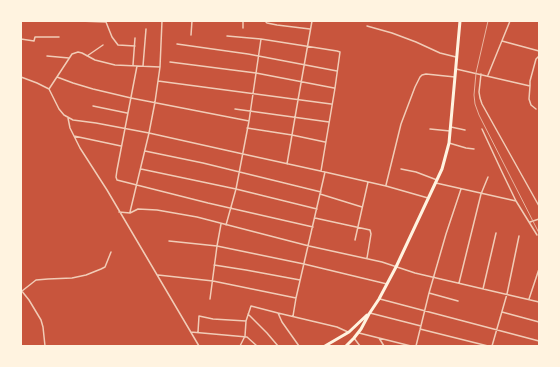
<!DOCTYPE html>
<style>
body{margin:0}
#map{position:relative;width:560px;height:367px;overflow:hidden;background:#c8553d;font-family:"DM Sans",sans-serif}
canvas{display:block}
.frame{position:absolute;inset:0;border:22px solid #fff3e0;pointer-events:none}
</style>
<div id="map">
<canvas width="560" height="367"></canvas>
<div class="frame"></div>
</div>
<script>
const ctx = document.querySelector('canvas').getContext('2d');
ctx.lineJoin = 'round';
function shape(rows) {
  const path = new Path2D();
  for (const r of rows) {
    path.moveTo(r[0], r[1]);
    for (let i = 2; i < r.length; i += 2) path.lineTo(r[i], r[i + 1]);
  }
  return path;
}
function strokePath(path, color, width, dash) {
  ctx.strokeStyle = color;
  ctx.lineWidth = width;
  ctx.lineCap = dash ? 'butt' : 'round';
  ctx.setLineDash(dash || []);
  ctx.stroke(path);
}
const minor = shape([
 [79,21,106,22],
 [265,21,267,23,277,25,310,29],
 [106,22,112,37,118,45,135,46],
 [367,26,392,33,416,42,440,53,456,57],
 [243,28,243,21],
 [191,35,192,21],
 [227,36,261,39,337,51,340,52,335,88,321,171],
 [21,39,34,41,35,37,59,37],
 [502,41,539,51],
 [177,44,248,54,337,71],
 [47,56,69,58],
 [87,56,103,45],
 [170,62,256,73,334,88],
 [133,65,135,38],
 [137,66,117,170,116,177,117,180,208,203,313,227],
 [143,66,146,29],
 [456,69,530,86,530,81,536,59,539,56],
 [481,74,479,92,480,98,482,104,539,206],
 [488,75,510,21],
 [21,77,37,83,49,89,59,109,64,115,73,120,96,123,149,133,243,154,325,172,386,186,428,198],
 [57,77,73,83,93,89,131,98,249,121],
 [158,81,331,104],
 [530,86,529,99,531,105,536,109],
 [49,89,72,54,78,52,82,53,95,60,115,65,160,67,162,21],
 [93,106,127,113],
 [235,109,329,122],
 [68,118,70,128,80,148,107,190,199,346],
 [451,127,465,130],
 [247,128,292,135,325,142],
 [430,129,450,131],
 [482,129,502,172,516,201,537,235],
 [74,136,121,146],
 [449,143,466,148,474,149],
 [145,151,203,163,321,192],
 [287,164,298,100,312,21],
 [141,169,236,189,317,209],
 [401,169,416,172,437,180],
 [436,183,516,201],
 [386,185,401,124,415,87,420,77,422,75,426,74,455,77],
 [320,194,362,207],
 [119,212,130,213,138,209,157,210,197,217,309,246,382,262,415,273,539,302],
 [130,212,149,133,155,102,160,67],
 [315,218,370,230,371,234,367,258],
 [530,222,539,219],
 [221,224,217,246,304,264,387,284],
 [226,225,236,189,249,121,261,39],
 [355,240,368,182],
 [169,241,217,246,210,299],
 [539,248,539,253],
 [214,265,246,270,300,280],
 [158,275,213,281,296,298],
 [459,283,481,194,488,177],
 [483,289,496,233],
 [21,290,29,300,41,320,43,327,45,346],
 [22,291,36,280,48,279,72,278,86,275,101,269,105,267,111,252],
 [429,293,458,301],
 [380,299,539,341],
 [529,299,539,269],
 [502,312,539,322],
 [370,313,421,326],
 [248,314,267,333,278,346],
 [293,316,296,298,325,172],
 [420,329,488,346],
 [191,332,247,337,257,346],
 [198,332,199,316,213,319,246,321],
 [359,333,411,346],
 [354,338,360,346],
 [379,338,384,346],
 [240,346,245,336,246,321,251,306,278,313],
 [299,346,282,322,278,313,337,327,348,332],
 [416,346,429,293,446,234,461,189],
 [492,346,507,294,519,236]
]);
const trunk = shape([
 [325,346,349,332,367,315],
 [346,346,354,338,361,329,369,314,379,299,396,267,442,169,449,143,460,21]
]);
const rail = shape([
 [488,21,476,73,474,95,475,104,479,115,539,233]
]);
strokePath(minor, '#f1ccb7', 1.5);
strokePath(trunk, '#fff3e0', 3);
strokePath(rail, '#e9b49f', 1);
</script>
